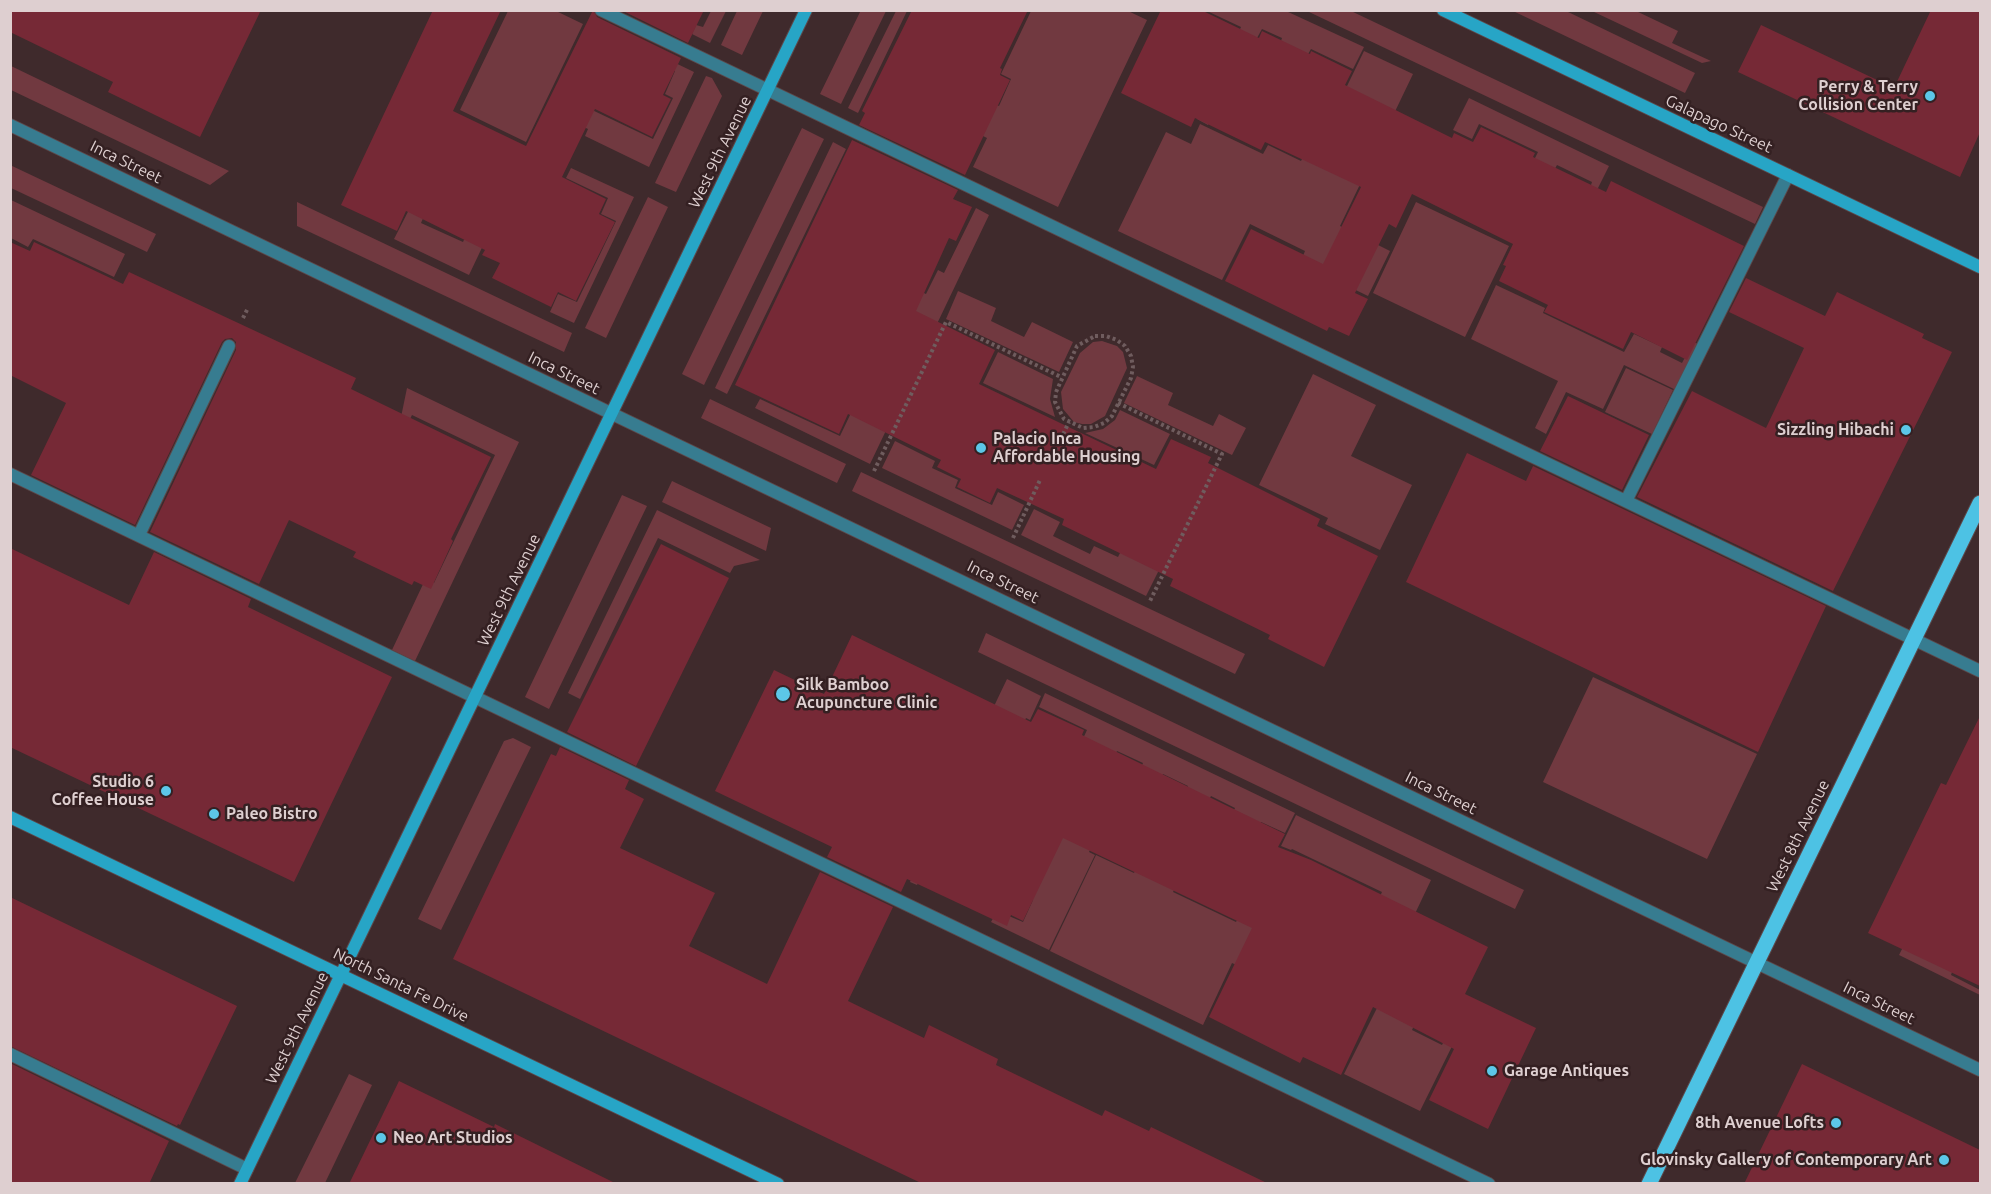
<!DOCTYPE html>
<style>
body{margin:0}
#map{position:relative;width:1991px;height:1194px;overflow:hidden;background:#3f2a2c;font-family:Ubuntu,sans-serif}
canvas{display:block}
.frame{position:absolute;inset:0;border:12px solid #decfd0;pointer-events:none}
</style>
<div id="map">
<canvas width="1991" height="1194"></canvas>
<div class="frame"></div>
</div>
<script>
const ctx = document.querySelector('canvas').getContext('2d');
ctx.lineJoin = 'round';
function fillPath(path, color) {
  ctx.fillStyle = color;
  ctx.fill(path, 'evenodd');
}
function shape(rows) {
  const path = new Path2D();
  for (const r of rows) {
    path.moveTo(r[0], r[1]);
    for (let i = 2; i < r.length; i += 2) path.lineTo(r[i], r[i + 1]);
  }
  return path;
}
function strokePath(path, color, width, dash) {
  ctx.strokeStyle = color;
  ctx.lineWidth = width;
  ctx.lineCap = dash ? 'butt' : 'round';
  ctx.setLineDash(dash || []);
  ctx.stroke(path);
}
function label(font, color, halo, rows, align = 'center') {
  ctx.font = font + ' Ubuntu,sans-serif';
  ctx.lineWidth = 5;
  ctx.setLineDash([]);
  ctx.textBaseline = 'middle';
  ctx.strokeStyle = halo;
  ctx.fillStyle = color;
  for (const [text, x, y, turn = 0] of rows) {
    ctx.save();
    ctx.translate(x, y);
    ctx.rotate((+turn || 0) * Math.PI / 180);
    ctx.textAlign = isNaN(turn) ? turn : align;
    if (halo) ctx.strokeText(text, 0, 0);
    ctx.fillText(text, 0, 0);
    ctx.restore();
  }
}
const green = shape([
 [861,10,886,11,841,104,820,94],
 [508,11,556,11,583,24,526,142,460,110],
 [711,11,726,11,710,43,692,34,696,25,703,27],
 [737,11,763,11,742,55,721,45],
 [896,11,907,11,858,113,848,108],
 [1031,11,1128,11,1147,20,1058,207,973,167,987,138,975,132,990,102,999,106,1011,79,1001,74],
 [1207,11,1286,11,1364,47,1353,69,1311,49,1307,56,1280,44,1282,38,1262,29,1257,38,1251,36,1208,125,1197,119,1241,27],
 [1307,11,1351,11,1763,207,1755,224],
 [1513,11,1566,11,1695,73,1685,93],
 [1592,11,1636,11,1678,31,1672,43,1711,61,1702,63],
 [634,43,694,72,649,167,585,136,588,129,551,111,590,109,653,139,673,98,665,94,675,71,632,49],
 [1364,51,1413,74,1340,226,1390,251,1368,296,1300,263,1305,251,1250,224,1222,280,1118,231,1166,132,1191,144,1200,124,1263,154,1268,145,1301,161,1310,143,1318,146],
 [11,66,229,171,210,185,11,90],
 [706,76,712,78,722,96,676,192,655,183],
 [1469,98,1609,166,1595,194,1589,191,1592,182,1557,165,1551,176,1531,166,1538,152,1479,124,1472,139,1453,130],
 [802,128,824,139,704,385,682,374],
 [833,142,846,149,727,394,715,388],
 [10,165,156,234,147,252,11,188],
 [571,168,634,197,574,323,550,312,558,294,577,302,616,221,601,214,608,198,566,178],
 [517,174,469,275,394,239,413,202,427,209,421,223,463,242,467,233],
 [648,197,668,207,606,338,585,328],
 [11,200,125,254,114,277,33,239,28,247,11,238],
 [297,202,572,333,564,352,297,226],
 [1416,202,1509,246,1465,337,1373,293],
 [976,208,989,215,870,464,755,408,760,399,840,436,872,369,889,277,926,294,938,270,944,273],
 [1496,285,1545,308,1543,313,1624,352,1634,334,1662,347,1660,352,1682,363,1693,342,1698,344,1676,390,1624,365,1603,409,1566,392,1546,434,1535,428,1558,381,1471,339],
 [958,291,996,308,991,321,1024,337,1032,322,1073,342,1059,372,946,319],
 [1102,341,1117,346,1123,352,1127,368,1105,416,1091,424,1082,424,1074,422,1063,409,1061,392,1080,353,1093,342],
 [998,352,1053,379,1050,399,1055,417,983,383],
 [1626,368,1673,390,1652,434,1605,412],
 [1313,374,1376,405,1351,456,1412,485,1380,550,1325,524,1328,518,1259,485],
 [1137,376,1173,393,1168,405,1213,426,1219,414,1246,428,1232,455,1124,403],
 [407,388,519,442,415,661,392,650,425,580,434,583,495,455,412,415,394,451],
 [710,399,846,464,837,483,701,418],
 [1120,410,1170,434,1154,465,1085,433,1103,429,1115,420],
 [895,441,935,461,932,468,958,480,955,488,992,505,998,492,1024,505,1012,530,882,468],
 [861,472,1245,654,1235,674,852,491],
 [672,481,771,528,766,551,662,502],
 [622,495,647,506,549,709,525,697],
 [1034,509,1060,522,1053,536,1090,554,1094,546,1118,557,1122,549,1160,568,1146,596,1021,535],
 [657,510,760,560,734,566,730,573,658,538,580,699,568,693],
 [986,633,1524,890,1515,909,978,652],
 [1593,677,1757,754,1707,859,1543,782],
 [1007,679,1041,696,1030,720,1026,718,984,806,1023,825,1094,840,1089,852,1095,855,1049,950,991,922,997,911,1023,922,1033,900,1009,888,939,841,917,885,910,882],
 [1045,693,1295,813,1285,833,1261,822,1255,832,1230,820,1235,808,1211,796,1205,807,1183,797,1188,786,1163,774,1158,784,1138,775,1143,763,1117,751,1111,763,1080,745,1087,730,1039,707],
 [513,738,531,747,441,930,418,919,504,741],
 [1296,815,1431,880,1363,1023,1349,963,1382,892,1292,849,1291,850,1281,846],
 [1096,855,1134,873,1142,857,1179,879,1173,892,1236,922,1242,910,1258,918,1274,982,1232,963,1203,1025,1050,951],
 [1904,945,1953,969,1951,975,1980,990,1980,995,1899,955],
 [1380,1002,1417,1019,1412,1030,1442,1045,1452,1024,1461,1028,1420,1111,1344,1074],
 [349,1074,372,1085,325,1183,295,1183]
]);
const building = shape([
 [10,10,261,10,200,137,108,92,113,82,10,32],
 [433,10,501,10,453,111,526,146,593,10,597,17,681,58,663,95,671,99,652,137,595,109,562,177,606,199,599,214,615,222,576,301,558,292,551,307,492,278,500,263,482,255,485,250,406,211,397,231,341,205],
 [621,10,704,10,688,43],
 [912,10,1028,10,1000,68,1002,69,1000,75,1010,80,965,175,859,125,865,113,862,111],
 [1161,10,1201,10,1259,38,1262,31,1310,54,1311,51,1352,71,1345,85,1452,138,1454,133,1473,142,1481,127,1535,153,1533,157,1606,192,1611,181,1744,246,1687,360,1631,332,1623,349,1544,312,1548,305,1499,281,1506,266,1503,265,1513,244,1412,194,1396,228,1389,224,1355,293,1368,299,1349,336,1329,327,1327,331,1225,281,1251,229,1323,264,1361,187,1265,142,1261,150,1195,118,1191,127,1121,93],
 [1931,10,1980,10,1980,132,1960,177,1738,72,1761,25,1894,88],
 [852,140,958,190,953,199,972,207,956,241,949,238,916,311,995,350,979,384,1156,469,1171,439,1211,457,1208,463,1320,519,1317,526,1378,556,1324,667,1268,639,1270,635,1170,586,1173,579,1062,525,1064,519,997,488,990,503,957,487,961,479,937,467,941,460,848,414,839,434,735,385],
 [10,242,30,251,34,242,123,284,129,272,356,378,351,389,491,457,451,539,453,541,431,589,414,581,412,585,353,557,356,552,289,520,259,584,150,532,236,350,236,342,232,338,225,339,222,342,135,525,31,475,66,403,10,375],
 [1746,278,1825,316,1837,292,1924,334,1922,338,1952,352,1833,591,1637,497,1692,391,1766,428,1804,348,1729,312],
 [1568,396,1649,435,1622,490,1540,451],
 [1467,453,1526,481,1533,466,1826,606,1758,752,1406,582],
 [661,544,729,578,636,766,567,732],
 [10,548,129,605,154,552,251,599,248,607,392,677,294,882,10,747],
 [852,635,1031,722,1038,709,1084,730,1082,735,1285,834,1278,847,1311,860,1488,947,1465,994,1536,1028,1488,1129,1429,1100,1454,1049,1373,1007,1341,1075,1303,1057,1300,1063,1209,1017,1252,928,1063,838,1023,921,1011,915,1007,926,907,879,901,892,827,857,832,847,715,791,774,670,824,694],
 [1980,716,1980,986,1868,933,1941,783,1946,785],
 [560,747,629,780,625,789,644,799,620,848,715,893,689,946,767,984,820,872,893,907,848,1001,924,1038,929,1025,998,1059,996,1065,1102,1116,1105,1110,1149,1131,1151,1127,1269,1184,923,1184,453,959,551,754,556,756],
 [10,897,237,1006,180,1125,178,1124,177,1126,10,1046],
 [10,1063,169,1141,149,1184,10,1184],
 [1802,1064,1980,1150,1980,1184,1744,1184],
 [399,1081,494,1127,495,1124,617,1184,349,1184]
]);
const path = shape([
 [243,318,248,308],
 [1095,336,1106,336,1117,340,1125,346,1131,356,1133,367,1131,378,1112,416,1104,423,1094,427,1083,428,1064,419,1055,402,1056,392,1077,346,1095,336],
 [1118,403,1222,454,1149,603],
 [1050,461,1069,422],
 [874,471,946,322,1061,377],
 [1013,538,1040,480]
]);
const lane = shape([
 [601,10,1980,671],
 [10,474,1489,1184],
 [1626,501,1788,175],
 [139,535,229,346],
 [10,1054,247,1169]
]);
const street = shape([
 [10,125,1980,1070]
]);
const secondary = shape([
 [1443,10,1980,267],
 [10,817,778,1184],
 [240,1184,806,10]
]);
const primary = shape([
 [1649,1184,1980,503]
]);
const markers = [
 [1930,96,6,"#5cc7e8"],
 [1906,430,6,"#5cc7e8"],
 [981,448,6,"#5cc7e8"],
 [783,694,8,"#5cc7e8"],
 [166,791,6,"#5cc7e8"],
 [214,814,6,"#5cc7e8"],
 [1492,1071,6,"#5cc7e8"],
 [1836,1123,6,"#5cc7e8"],
 [381,1138,6,"#5cc7e8"],
 [1944,1160,6,"#5cc7e8"]
];
const poiNames = [
 ["Perry & Terry",1918,87],
 ["Collision Center",1918,105],
 ["Sizzling Hibachi",1894,430],
 ["Palacio Inca",993,439,"left"],
 ["Affordable Housing",993,457,"left"],
 ["Silk Bamboo",796,685,"left"],
 ["Acupuncture Clinic",796,703,"left"],
 ["Studio 6",154,782],
 ["Coffee House",154,800],
 ["Paleo Bistro",226,814,"left"],
 ["Garage Antiques",1504,1071,"left"],
 ["8th Avenue Lofts",1824,1123],
 ["Neo Art Studios",393,1138,"left"],
 ["Glovinsky Gallery of Contemporary Art",1932,1160]
];
const streetNames = [
 ["Galapago Street",1719,124,25],
 ["West 9th Avenue",720,152,-64],
 ["Inca Street",126,162,26],
 ["Inca Street",564,373,26],
 ["Inca Street",1003,582,26],
 ["West 9th Avenue",509,590,-64],
 ["Inca Street",1441,793,26],
 ["West 8th Avenue",1798,836,-64],
 ["North Santa Fe Drive",401,985,26],
 ["Inca Street",1879,1003,26],
 ["West 9th Avenue",297,1028,-64]
];
fillPath(green, '#713940');
fillPath(building, '#762936');
strokePath(lane, '#5c484a', 14);
strokePath(street, '#5c484a', 14);
strokePath(secondary, '#5c484a', 14);
strokePath(primary, '#5c484a', 17);
strokePath(path, '#6f5c5e', 4, [3, 3]);
strokePath(lane, '#377c90', 12);
strokePath(street, '#377c90', 12);
strokePath(secondary, '#27a5c6', 12);
strokePath(primary, '#4dc2e4', 15);
for (const [x, y, r, color] of markers) {
  const dot = new Path2D();
  dot.arc(x, y, r, 0, 2 * Math.PI);
  ctx.fillStyle = color;
  ctx.fill(dot);
  strokePath(dot, '#342022', 2);
}
label('bold 16px', '#decfd0', '#342022', poiNames, 'right');
label('16px', '#decfd0', '#342022', streetNames);
</script>
